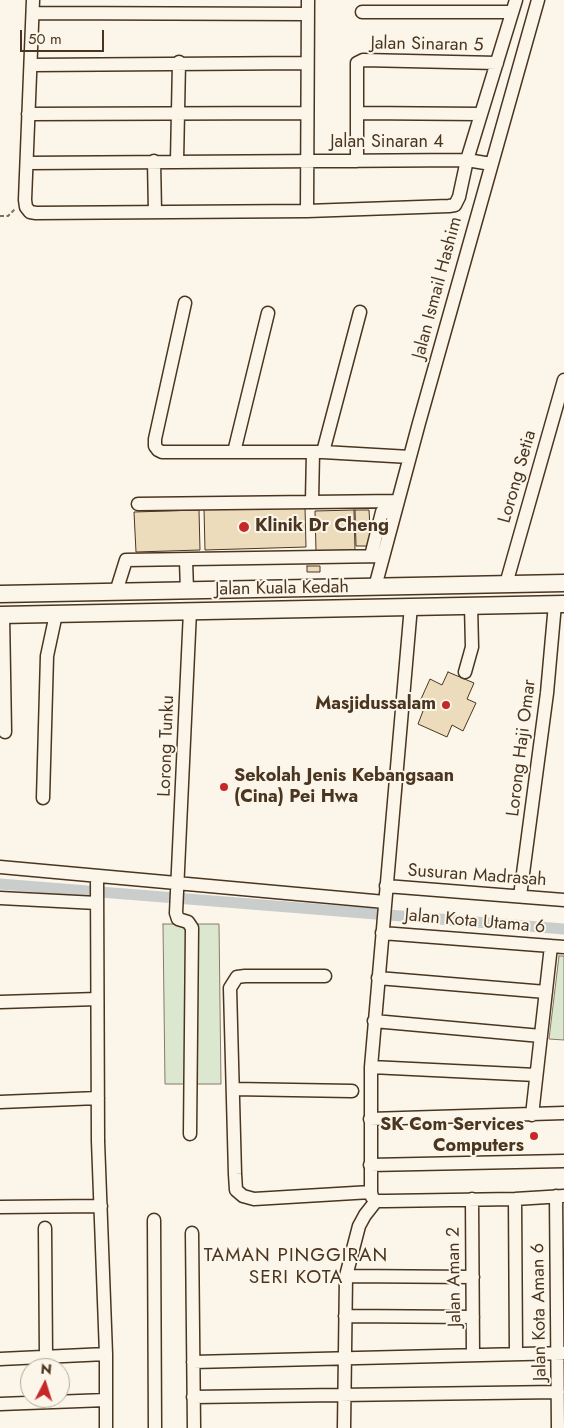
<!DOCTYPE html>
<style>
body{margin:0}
#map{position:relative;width:564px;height:1428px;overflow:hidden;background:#fbf6e9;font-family:Jost,sans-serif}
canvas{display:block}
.north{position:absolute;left:20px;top:1358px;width:50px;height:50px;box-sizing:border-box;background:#fbf6e9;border:1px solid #b4a999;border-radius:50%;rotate:5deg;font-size:14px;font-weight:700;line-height:20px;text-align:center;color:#4a3520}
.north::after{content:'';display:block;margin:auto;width:18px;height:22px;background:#c62828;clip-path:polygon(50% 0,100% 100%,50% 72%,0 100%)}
.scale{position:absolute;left:20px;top:30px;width:84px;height:22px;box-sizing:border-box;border:2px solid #4a3520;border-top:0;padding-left:6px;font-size:15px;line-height:18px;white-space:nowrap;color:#4a3520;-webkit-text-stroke:4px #fbf6e9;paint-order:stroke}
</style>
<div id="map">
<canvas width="564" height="1428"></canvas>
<div class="north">N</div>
<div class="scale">50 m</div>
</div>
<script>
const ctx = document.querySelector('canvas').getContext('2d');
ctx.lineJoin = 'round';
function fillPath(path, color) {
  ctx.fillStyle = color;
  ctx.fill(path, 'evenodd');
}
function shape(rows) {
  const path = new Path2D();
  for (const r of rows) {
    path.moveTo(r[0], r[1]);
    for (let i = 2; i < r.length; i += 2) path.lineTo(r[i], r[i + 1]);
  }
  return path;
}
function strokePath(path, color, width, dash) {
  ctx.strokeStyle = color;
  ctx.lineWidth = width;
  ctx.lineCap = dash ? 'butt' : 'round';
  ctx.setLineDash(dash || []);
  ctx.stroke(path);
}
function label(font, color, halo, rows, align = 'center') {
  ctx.font = font + ' Jost,sans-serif';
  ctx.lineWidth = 4;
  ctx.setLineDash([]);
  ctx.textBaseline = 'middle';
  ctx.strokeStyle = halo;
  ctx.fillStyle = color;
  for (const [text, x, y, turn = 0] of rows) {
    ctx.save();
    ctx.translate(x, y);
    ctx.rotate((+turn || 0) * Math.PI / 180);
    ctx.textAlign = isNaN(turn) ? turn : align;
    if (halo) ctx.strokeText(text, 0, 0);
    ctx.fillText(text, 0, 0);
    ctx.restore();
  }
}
const green = shape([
 [163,924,219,924,221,1084,165,1084,163,924],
 [559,956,564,956,564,1040,549,1039,559,956]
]);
const canal = shape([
 [0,884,564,929]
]);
const building = shape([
 [305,507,306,547,205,550,204,509,305,507],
 [199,510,200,550,136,552,134,512,199,510],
 [354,510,355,550,316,551,315,511,354,510],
 [355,510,369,510,371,546,356,546,355,510],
 [307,566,320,566,320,572,307,572,307,566],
 [448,672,474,683,467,699,476,703,463,731,452,725,447,737,418,724,423,711,417,708,430,679,442,685,448,672]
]);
const path = shape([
 [0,216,8,216,15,209]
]);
const minor = shape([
 [33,0,25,200,26,207,30,212,36,213,307,211,449,206,455,205,459,197,467,160,516,0],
 [362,12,512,12],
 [33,13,308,14],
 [32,65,307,63],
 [358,113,481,114],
 [28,114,307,113],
 [154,161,155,212],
 [177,161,179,62],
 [357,161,357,63,363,60,497,63],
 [27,163,467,160,491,164],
 [307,211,308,0],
 [185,303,155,439,155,446,158,450,162,452,323,452,410,457],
 [234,452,268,313],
 [323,452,360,312],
 [312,501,313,452],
 [138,504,398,501],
 [371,556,382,512,395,512],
 [186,560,187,591],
 [506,584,564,380],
 [375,587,419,423,538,0],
 [116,592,126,560,383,556],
 [411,606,371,1067,371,1192,372,1197,376,1201,386,1201,515,1199,564,1196],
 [3,615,5,732],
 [465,672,472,647,471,605],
 [43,798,47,656,56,614],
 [0,867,385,902],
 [97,876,98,1141,106,1354,106,1428],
 [386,886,564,900],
 [520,896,547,693,555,604],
 [0,898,97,903],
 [382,933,564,947],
 [325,976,245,976,237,977,230,988,235,1174,236,1190,243,1196,254,1199,371,1192],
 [378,978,546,992],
 [0,1002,97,999],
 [374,1021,541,1036],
 [371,1067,536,1075],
 [233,1089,352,1091],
 [0,1102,98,1098],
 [532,1115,551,946],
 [370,1119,564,1113],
 [190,1134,192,928,188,922,178,919,176,913,190,611],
 [370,1165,564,1161],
 [556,1196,558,1428],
 [472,1199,473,1355],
 [515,1199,516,1354],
 [0,1207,101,1206],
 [154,1220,155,1428],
 [45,1228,46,1357],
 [192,1233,194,1428],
 [346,1276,473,1277],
 [345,1316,473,1317],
 [0,1359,106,1354],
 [193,1362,564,1353],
 [193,1397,558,1392],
 [0,1404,106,1400],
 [344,1428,346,1276,359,1226,365,1215,376,1201]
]);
const major = shape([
 [0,594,564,583],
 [0,615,564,604]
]);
const markers = [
 [244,527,6,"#c62828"],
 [446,705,5,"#c62828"],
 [224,787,5,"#c62828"],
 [534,1136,5,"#c62828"]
];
const streetNames = [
 ["Jalan Sinaran 5",427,45,1],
 ["Jalan Sinaran 4",387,143],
 ["Jalan Ismail Hashim",438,288,-75],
 ["Lorong Setia",518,477,-74],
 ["Jalan Kuala Kedah",282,589,-1],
 ["Lorong Tunku",167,746,-88],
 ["Lorong Haji Omar",522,748,-83],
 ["Susuran Madrasah",477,876,4],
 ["Jalan Kota Utama 6",475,922,5],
 ["Jalan Aman 2",455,1277,-91],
 ["Jalan Kota Aman 6",540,1312,-91]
];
const poiNames = [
 ["Klinik Dr Cheng",255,527],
 ["Masjidussalam",436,705,"right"],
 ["Sekolah Jenis Kebangsaan",234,777],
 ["(Cina) Pei Hwa",234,798],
 ["SK Com Services",524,1126,"right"],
 ["Computers",524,1147,"right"]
];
const neighbourhoodNames = [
 ["TAMAN PINGGIRAN",296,1256],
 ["SERI KOTA",296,1278]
];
fillPath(green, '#dce7d0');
strokePath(green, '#887966', 1);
strokePath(canal, '#c9cecd', 11);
fillPath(building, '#ecdcbc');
strokePath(building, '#4a3520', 1);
strokePath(minor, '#4a3520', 15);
strokePath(major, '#4a3520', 19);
strokePath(path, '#7f6f5c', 2, [4, 2.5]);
strokePath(minor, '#fbf6e9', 12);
strokePath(major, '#fbf6e9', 16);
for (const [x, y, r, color] of markers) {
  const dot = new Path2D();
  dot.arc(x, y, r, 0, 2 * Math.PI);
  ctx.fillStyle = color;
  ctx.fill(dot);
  strokePath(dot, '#fbf6e9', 2);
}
label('18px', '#4a3520', '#fbf6e9', streetNames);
label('bold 18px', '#4a3520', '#fbf6e9', poiNames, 'left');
ctx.letterSpacing = '1px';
label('19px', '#4a3520', '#fbf6e9', neighbourhoodNames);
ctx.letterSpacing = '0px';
</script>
